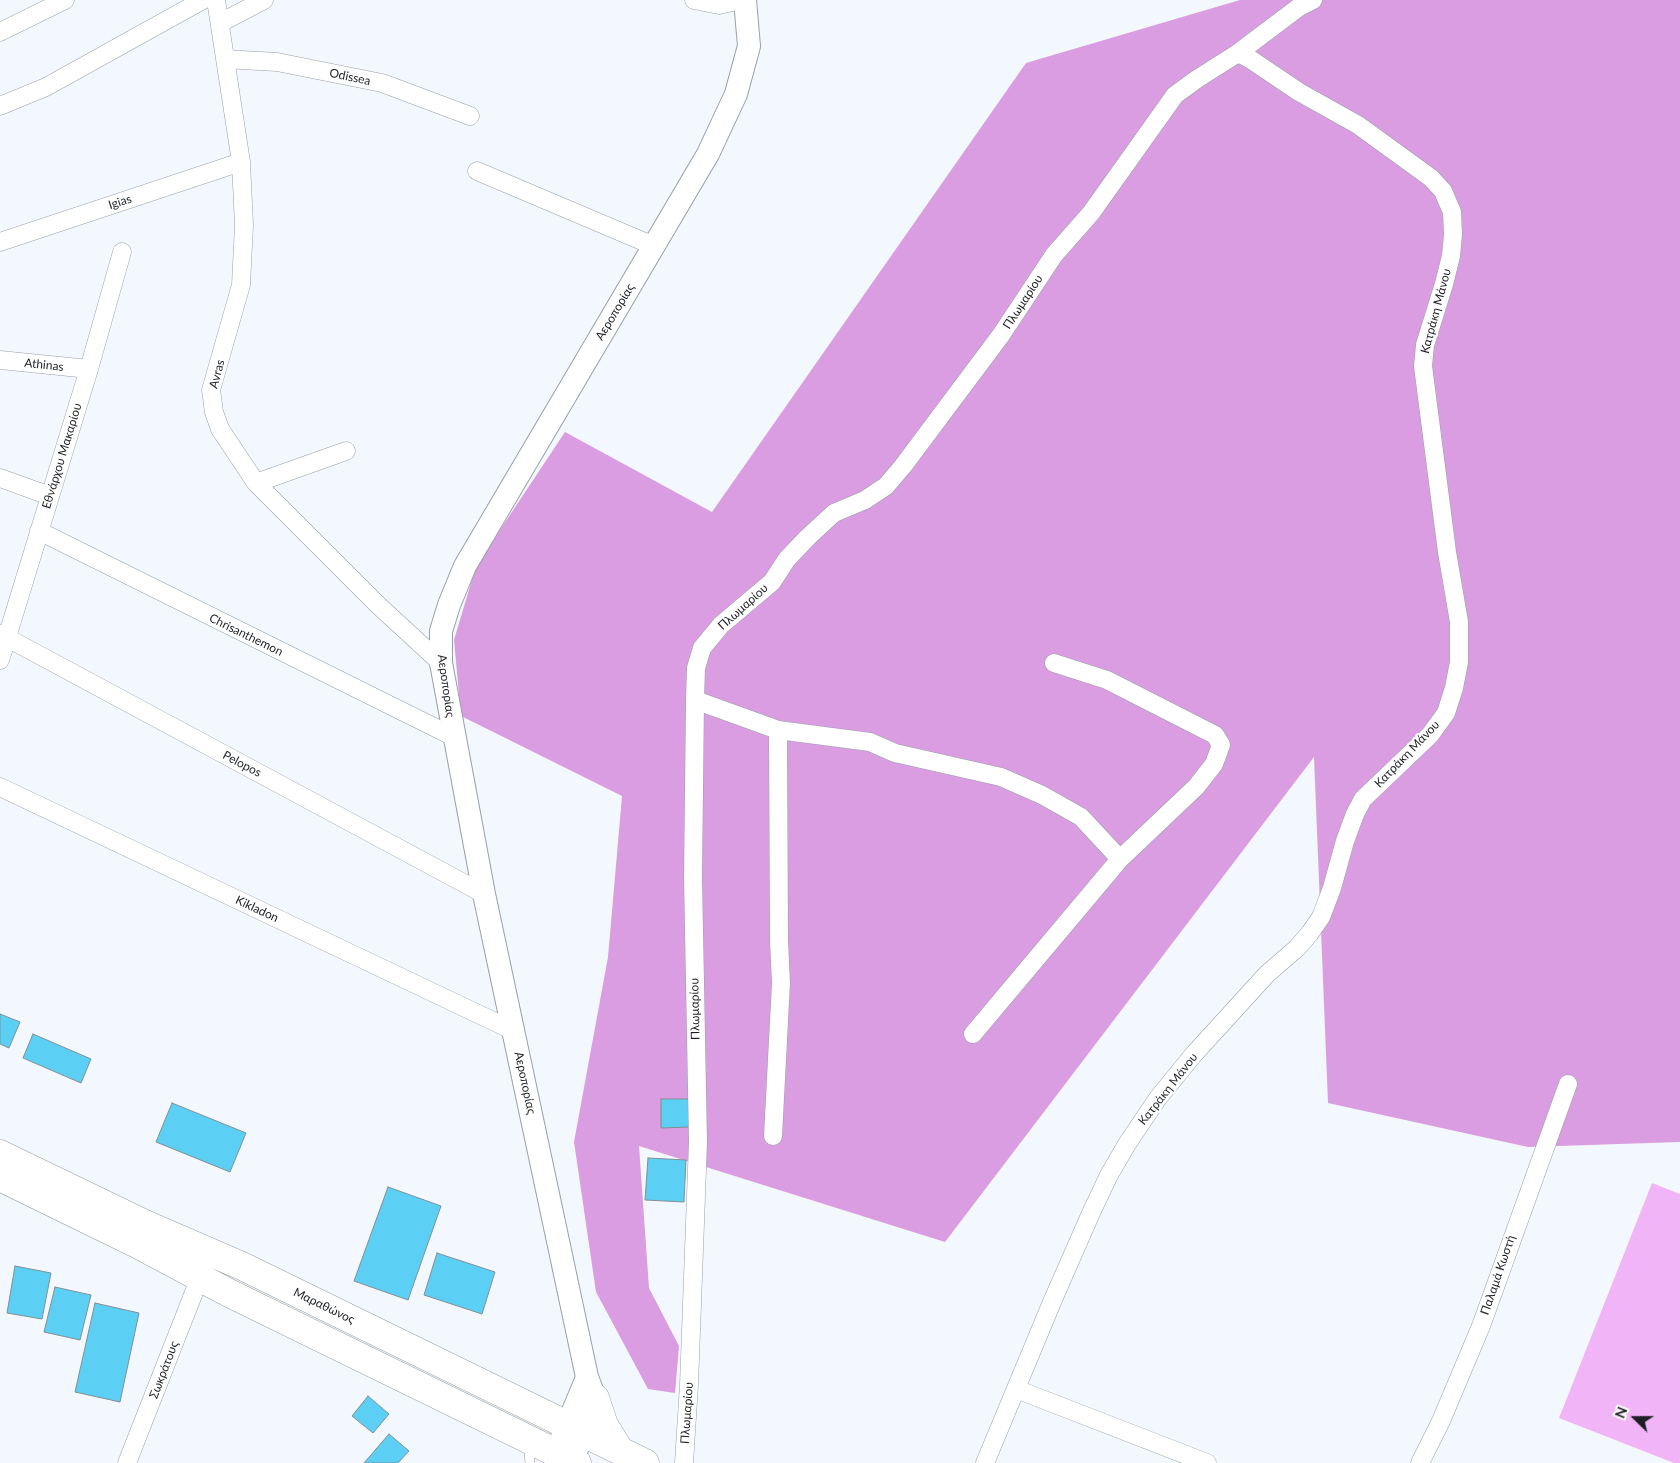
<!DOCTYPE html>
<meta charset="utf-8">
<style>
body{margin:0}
#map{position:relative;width:1680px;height:1463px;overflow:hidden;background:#f3f8fe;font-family:Lato,sans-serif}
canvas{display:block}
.north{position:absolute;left:1610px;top:1393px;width:50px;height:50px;-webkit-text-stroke:4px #fff;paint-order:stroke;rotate:292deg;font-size:14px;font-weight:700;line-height:20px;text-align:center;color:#1c1f23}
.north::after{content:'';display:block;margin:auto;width:18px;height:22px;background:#1c1f23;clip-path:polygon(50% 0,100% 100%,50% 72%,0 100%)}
</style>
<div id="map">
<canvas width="1680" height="1463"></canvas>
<div class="north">N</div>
</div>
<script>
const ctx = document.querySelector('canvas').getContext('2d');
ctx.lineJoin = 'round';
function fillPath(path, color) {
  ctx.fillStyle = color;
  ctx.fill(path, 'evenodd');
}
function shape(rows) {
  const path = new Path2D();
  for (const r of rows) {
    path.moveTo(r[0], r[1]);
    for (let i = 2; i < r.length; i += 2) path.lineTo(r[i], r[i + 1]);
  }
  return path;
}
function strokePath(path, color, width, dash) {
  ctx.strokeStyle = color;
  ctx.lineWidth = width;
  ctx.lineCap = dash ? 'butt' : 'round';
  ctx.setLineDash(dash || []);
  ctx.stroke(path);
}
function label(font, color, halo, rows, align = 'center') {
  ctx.font = font + ' Lato,sans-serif';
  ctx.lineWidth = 4.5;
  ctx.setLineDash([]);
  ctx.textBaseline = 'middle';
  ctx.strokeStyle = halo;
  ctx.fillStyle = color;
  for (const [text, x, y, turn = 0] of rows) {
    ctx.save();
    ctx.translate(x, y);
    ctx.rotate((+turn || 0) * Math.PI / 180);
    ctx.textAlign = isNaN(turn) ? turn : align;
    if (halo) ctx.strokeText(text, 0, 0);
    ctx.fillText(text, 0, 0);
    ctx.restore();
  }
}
const green = shape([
 [1652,1183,1680,1194,1680,1463,1674,1463,1559,1418]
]);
const forest = shape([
 [1240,0,1680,0,1680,1142,1528,1147,1328,1103,1314,757,945,1242,639,1146,649,1288,679,1346,675,1393,648,1389,596,1292,574,1142,608,957,622,796,461,716,454,640,476,566,565,432,712,512,1026,63]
]);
const building = shape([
 [0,1014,20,1022,9,1048,0,1044,0,1014],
 [33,1034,91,1059,81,1083,23,1058,33,1034],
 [661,1099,689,1099,689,1127,661,1128,661,1099],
 [172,1103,246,1133,230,1172,156,1142,172,1103],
 [648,1158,686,1160,684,1202,645,1200,648,1158],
 [388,1187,441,1206,408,1300,354,1281,388,1187],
 [437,1253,495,1272,482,1314,424,1295,437,1253],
 [15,1266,51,1273,42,1319,7,1313,15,1266],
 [55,1287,91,1295,80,1340,44,1332,55,1287],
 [95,1303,139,1313,120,1402,75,1392,95,1303],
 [368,1396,389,1414,373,1433,352,1416,368,1396],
 [389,1434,409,1451,398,1463,364,1463,389,1434]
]);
const service = shape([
 [525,1444,529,1451,530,1463]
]);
const minor = shape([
 [216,0,241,162,244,225,241,285,211,390,214,412,220,429,256,483,378,605,441,663],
 [694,0,719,5,741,0],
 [220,23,264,0],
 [0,32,65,0],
 [225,59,277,62,382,83,470,116],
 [0,106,46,87,203,0],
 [477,171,654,246],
 [0,242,241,162],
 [0,360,89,369],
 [0,478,50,496],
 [256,483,346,451],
 [39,531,454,737],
 [0,634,484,894],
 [0,660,89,369,122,252],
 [695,700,778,730,870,742,895,753,1001,777,1042,795,1081,817,1120,859],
 [0,787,514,1031],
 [973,1034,1120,859,1196,787,1214,764,1221,745,1215,735,1107,680,1054,663],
 [773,1136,781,983,779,941,778,730],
 [1016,1389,1207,1463],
 [127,1463,200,1277],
 [684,1463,689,1385,698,1142,693,877,695,700,696,668,702,648,721,625,772,582,787,559,808,537,834,513,865,500,886,486,903,466,1001,335,1054,255,1091,213,1175,95,1197,79,1238,53,1299,7,1313,0],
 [985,1463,1052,1302,1091,1213,1109,1175,1127,1144,1158,1098,1194,1054,1267,974,1297,948,1310,933,1321,917,1332,888,1345,841,1355,814,1363,799,1430,735,1446,713,1454,688,1459,662,1459,622,1447,552,1423,366,1425,345,1444,284,1451,256,1453,234,1452,212,1443,191,1431,178,1358,125,1299,92,1250,59,1238,53],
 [1420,1463,1441,1421,1481,1326,1568,1084]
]);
const tertiary = shape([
 [556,1452,586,1380],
 [572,1460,584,1434,595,1398,587,1377,484,894,441,663,441,631,449,605,465,566,708,154,736,94,749,46,745,0]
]);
const primary = shape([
 [0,1154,145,1224,242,1266,645,1463],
 [0,1177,137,1244,229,1293,577,1463],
 [595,1398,604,1425,620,1451]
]);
const streetNames = [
 ["Odissea",350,77,12],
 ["Igias",120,202,-18],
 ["Πλωμαρίου",1023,302,-57],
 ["Κατράκη Μάνου",1436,311,-75],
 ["Αεροπορίας",615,312,-59],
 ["Athinas",44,365,6],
 ["Avras",217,374,-75],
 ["Εθνάρχου Μακαρίου",62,456,-73],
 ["Πλωμαρίου",743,607,-42],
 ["Chrisanthemon",246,635,26],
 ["Αεροπορίας",446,686,82],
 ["Κατράκη Μάνου",1407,754,-46],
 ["Pelopos",242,764,28],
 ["Kikladon",257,909,25],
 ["Πλωμαρίου",695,1009,-91],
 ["Αεροπορίας",525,1083,78],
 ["Κατράκη Μάνου",1168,1089,-52],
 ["Παλαμά Κωστή",1498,1275,-71],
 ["Μαραθώνος",324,1306,26],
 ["Σωκράτους",164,1370,-69],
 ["Πλωμαρίου",687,1413,-86]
];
fillPath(green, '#f1b4f7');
fillPath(forest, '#da9de1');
fillPath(building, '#5bcff4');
strokePath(building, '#828f94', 1);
strokePath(service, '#989fa9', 10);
strokePath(minor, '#989fa9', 19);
strokePath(tertiary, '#989fa9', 24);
strokePath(primary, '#989fa9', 29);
strokePath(service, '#fff', 9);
strokePath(minor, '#fff', 18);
strokePath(tertiary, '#fff', 22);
strokePath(primary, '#fff', 28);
label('12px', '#1c1f23', '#fff', streetNames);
</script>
